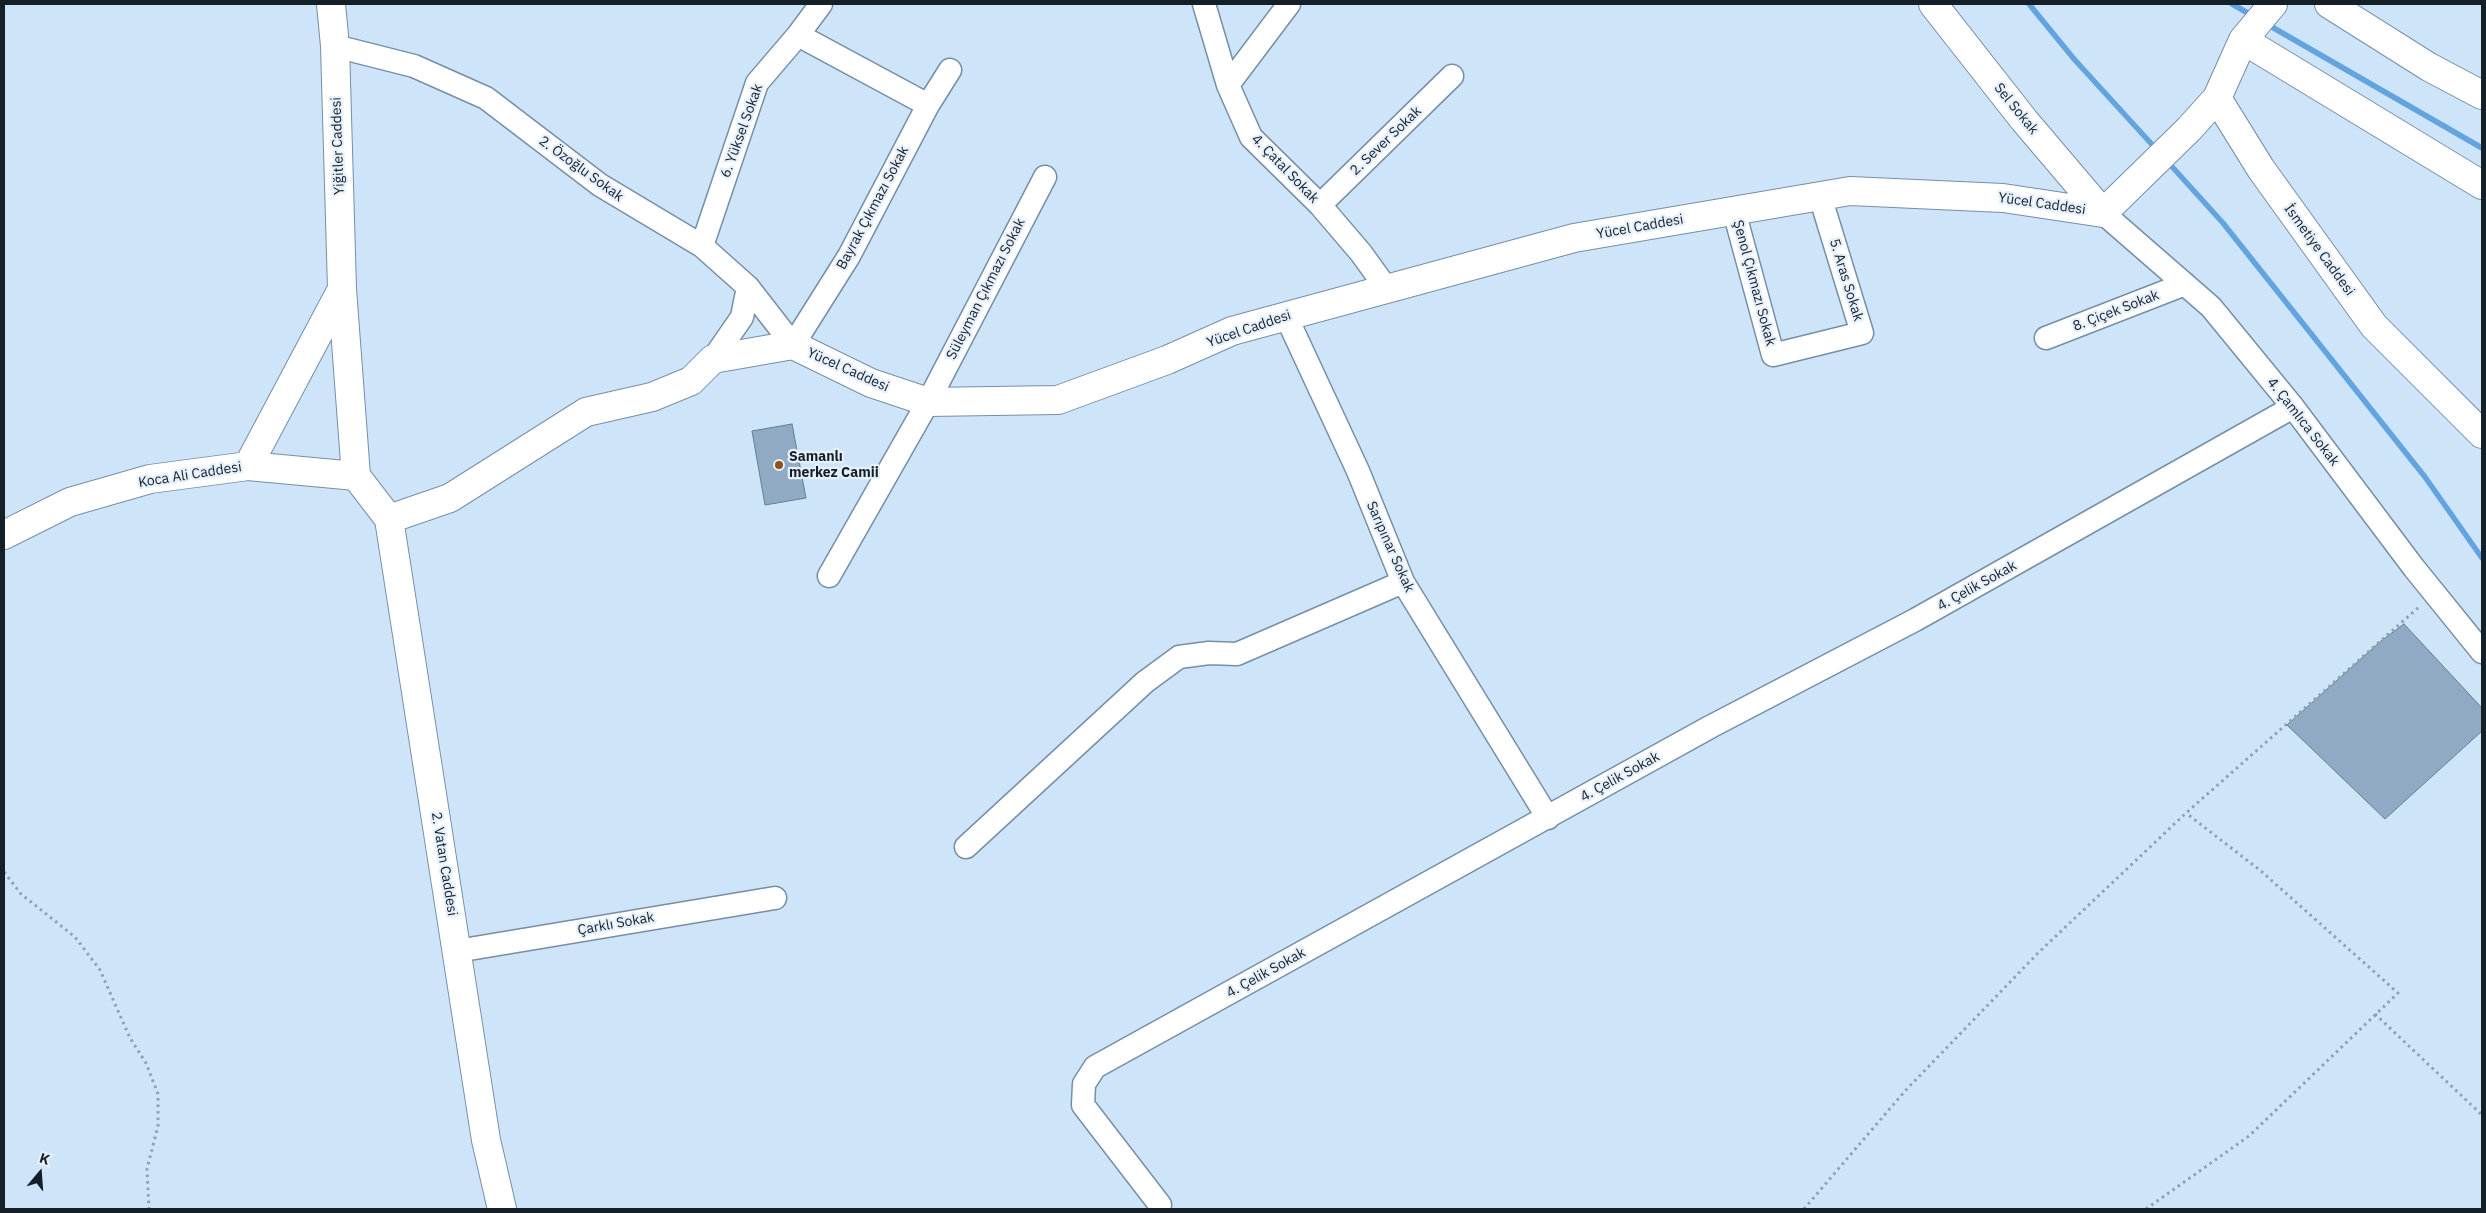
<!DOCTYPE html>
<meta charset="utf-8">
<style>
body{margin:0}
#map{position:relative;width:2486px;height:1213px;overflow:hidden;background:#cee4f9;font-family:"IBM Plex Sans",sans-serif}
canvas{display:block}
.frame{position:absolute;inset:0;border:5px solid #151f28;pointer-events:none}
.north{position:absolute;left:15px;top:1148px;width:50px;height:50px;-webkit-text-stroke:4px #e5f0fb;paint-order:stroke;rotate:18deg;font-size:14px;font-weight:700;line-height:20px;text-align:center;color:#151f28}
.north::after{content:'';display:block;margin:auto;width:18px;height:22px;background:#151f28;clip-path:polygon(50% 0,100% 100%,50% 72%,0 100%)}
</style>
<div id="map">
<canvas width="2486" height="1213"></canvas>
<div class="frame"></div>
<div class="north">K</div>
</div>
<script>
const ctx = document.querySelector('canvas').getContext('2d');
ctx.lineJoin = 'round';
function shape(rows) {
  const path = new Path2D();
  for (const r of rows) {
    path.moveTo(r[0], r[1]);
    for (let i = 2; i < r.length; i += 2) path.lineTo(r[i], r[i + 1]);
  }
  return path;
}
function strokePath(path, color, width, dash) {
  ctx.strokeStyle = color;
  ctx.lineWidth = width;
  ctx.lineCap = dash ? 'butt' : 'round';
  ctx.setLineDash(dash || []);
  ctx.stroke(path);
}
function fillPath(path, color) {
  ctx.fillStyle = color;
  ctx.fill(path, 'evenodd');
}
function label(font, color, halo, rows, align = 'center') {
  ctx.font = font + ' "IBM Plex Sans",sans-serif';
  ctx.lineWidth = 4.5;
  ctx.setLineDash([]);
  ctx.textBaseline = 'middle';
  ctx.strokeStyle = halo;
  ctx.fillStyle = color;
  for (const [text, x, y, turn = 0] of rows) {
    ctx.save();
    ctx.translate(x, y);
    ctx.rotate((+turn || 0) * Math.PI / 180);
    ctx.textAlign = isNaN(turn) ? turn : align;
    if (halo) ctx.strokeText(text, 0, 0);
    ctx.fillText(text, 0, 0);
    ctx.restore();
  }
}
const stream = shape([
 [2029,4,2074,59,2157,150],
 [2232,4,2253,16],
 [2265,23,2482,148],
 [2166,160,2223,223,2425,477,2482,558]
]);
const building = shape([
 [792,424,806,498,765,505,752,431,792,424],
 [2404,624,2482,708,2482,731,2385,819,2287,725,2381,641,2404,624]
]);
const path = shape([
 [4,872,21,894,75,937,100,970,130,1038,146,1063,158,1094,158,1126,147,1169,149,1209],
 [2375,1014,2482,1115],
 [1804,1209,1905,1091,2038,953,2186,813,2419,607],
 [2146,1209,2249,1136,2398,993,2261,871,2186,813]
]);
const street = shape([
 [1204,4,1228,85,1251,137,1320,205,1361,253,1387,289],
 [798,35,928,105],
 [335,46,414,66,486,98,600,185,702,246,748,287,793,345,849,256,928,105,950,70],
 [1228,85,1289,4],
 [1320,205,1452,76],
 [1734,211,1773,355,1862,333,1820,196],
 [2103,213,2211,307,2293,407,2414,568,2482,652],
 [702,246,757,83,798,35,821,4],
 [1286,316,1358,471,1403,582,1548,818],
 [2046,338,2185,284],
 [713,359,742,317,748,287],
 [829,576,928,402,1045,177],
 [966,847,1145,682,1179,657,1209,653,1237,654,1403,582],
 [457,951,775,898],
 [1160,1205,1083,1105,1084,1084,1095,1067,1710,727,1915,620,2293,407]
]);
const secondary = shape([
 [331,4,335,46,342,289,356,476,389,519,486,1140,502,1209],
 [1933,4,2024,120,2103,213],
 [2273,4,2243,40,2217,98,2261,169,2374,326,2482,434],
 [2329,4,2429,67,2482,95],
 [2243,40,2482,185],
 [248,466,342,289],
 [389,519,450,498,586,412,652,397,691,381,713,359,793,345,871,383,928,402,1058,400,1167,360,1232,331,1574,238,1850,191,2003,198,2103,213,2189,129,2217,98],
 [4,535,70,502,150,479,248,466,356,476]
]);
const markers = [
 [779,465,5,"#8f5117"]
];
const streetNames = [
 ["Sel Sokak",2016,109,51],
 ["6. Yüksel Sokak",742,131,-70],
 ["2. Sever Sokak",1386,141,-44],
 ["Yiğitler Caddesi",338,146,-92],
 ["2. Özoğlu Sokak",581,169,36],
 ["4. Çatal Sokak",1285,169,46],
 ["Yücel Caddesi",2042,204,8],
 ["Bayrak Çıkmazı Sokak",873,208,-62],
 ["Yücel Caddesi",1640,227,-10],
 ["İsmetiye Caddesi",2319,250,54],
 ["5. Aras Sokak",1846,280,73],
 ["Şenol Çıkmazı Sokak",1754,283,75],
 ["Süleyman Çıkmazı Sokak",986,289,-63],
 ["8. Çiçek Sokak",2116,311,-21],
 ["Yücel Caddesi",1249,329,-19],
 ["Yücel Caddesi",848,370,24],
 ["4. Çamlıca Sokak",2303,422,52],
 ["Koca Ali Caddesi",190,475,-9],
 ["Sarıpınar Sokak",1390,547,66],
 ["4. Çelik Sokak",1977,586,-29],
 ["4. Çelik Sokak",1620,777,-29],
 ["2. Vatan Caddesi",444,864,81],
 ["Çarklı Sokak",616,924,-10],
 ["4. Çelik Sokak",1266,973,-29]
];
const poiNames = [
 ["Samanlı",789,457],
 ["merkez Camii",789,473]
];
strokePath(stream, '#63a4df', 5.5);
fillPath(building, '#90aac4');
strokePath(building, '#647d94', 1);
strokePath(street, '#758fa7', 25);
strokePath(secondary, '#758fa7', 30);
strokePath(path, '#8ea0b1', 3, [2.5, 4]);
strokePath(street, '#fff', 22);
strokePath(secondary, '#fff', 28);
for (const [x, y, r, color] of markers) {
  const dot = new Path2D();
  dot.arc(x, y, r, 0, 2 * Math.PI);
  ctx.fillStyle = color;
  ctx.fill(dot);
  strokePath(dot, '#e5f0fb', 2);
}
label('14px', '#151f28', '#e5f0fb', streetNames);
label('bold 14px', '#151f28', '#e5f0fb', poiNames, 'left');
</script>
